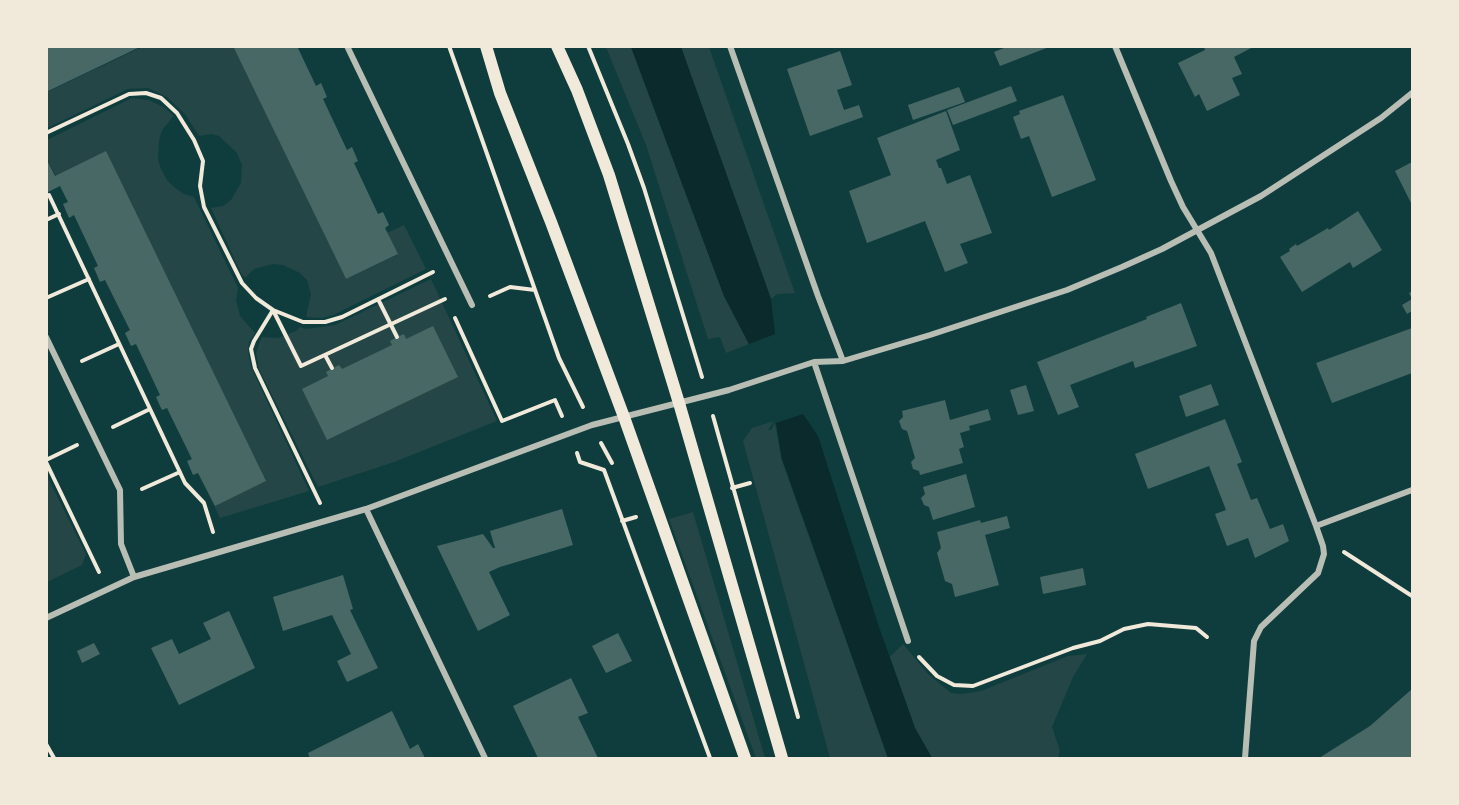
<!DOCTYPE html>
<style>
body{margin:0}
#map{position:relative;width:1459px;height:805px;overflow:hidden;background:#0f3d3e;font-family:"PT Sans",sans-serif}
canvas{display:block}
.frame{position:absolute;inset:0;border:48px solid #f1e9da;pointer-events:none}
</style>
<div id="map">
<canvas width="1459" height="805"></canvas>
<div class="frame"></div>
</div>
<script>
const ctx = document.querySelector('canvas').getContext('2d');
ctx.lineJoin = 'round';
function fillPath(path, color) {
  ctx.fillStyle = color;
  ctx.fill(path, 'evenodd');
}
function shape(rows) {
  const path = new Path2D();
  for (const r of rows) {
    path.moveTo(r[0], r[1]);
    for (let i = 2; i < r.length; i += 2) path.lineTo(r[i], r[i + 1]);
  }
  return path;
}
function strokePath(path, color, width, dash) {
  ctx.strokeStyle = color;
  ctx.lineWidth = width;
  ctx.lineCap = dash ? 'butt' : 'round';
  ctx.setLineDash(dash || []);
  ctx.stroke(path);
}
const green = shape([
 [142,47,234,47,346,279,397,255,387,233,404,225,426,269,333,315,322,318,306,317,311,294,307,280,300,273,283,265,273,264,254,269,245,278,241,273,211,208,223,206,231,200,241,183,242,165,237,153,219,136,212,134,199,136,185,114,167,97,148,88,128,89,47,128,47,92],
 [606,47,631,47,724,296,749,344,726,353,720,337,708,339,646,145],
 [681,47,709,47,795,293,777,294,771,299],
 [132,98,149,100,165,108,174,116,162,130,159,141,158,160,161,169,167,180,174,187,184,194,194,197,238,288,236,300,240,316,255,333,249,342,248,351,251,367,309,491,220,518,47,158,47,140],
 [431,279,497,421,394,462,318,487,259,369,256,353,260,341,262,337,278,338,296,331,300,327,306,329,335,325],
 [774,421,768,430,771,430,775,423,781,458,888,758,830,758,743,441,752,428],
 [46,474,86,554,82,565,47,582],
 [693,512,765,758,756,758,669,519],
 [903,644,928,674,951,693,962,694,981,691,1068,656,1087,654,1073,677,1052,727,1060,751,1058,758,932,758,915,728,890,657]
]);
const water = shape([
 [631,47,681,47,771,299,775,334,749,344,724,296],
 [803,414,818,436,879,627,915,728,932,758,888,758,782,459,776,423]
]);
const building = shape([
 [46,46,142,46,46,92],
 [233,46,297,46,316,86,321,83,327,97,323,99,347,150,352,147,358,161,354,163,378,214,383,212,389,225,385,228,398,254,346,279],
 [1009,46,1049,46,1049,47,1000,66,994,52],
 [1204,46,1255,46,1234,57,1242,74,1232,78,1240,95,1207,111,1199,94,1195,97,1178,63,1205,50],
 [840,51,852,85,837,90,844,110,859,105,863,117,810,136,787,69],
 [1011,86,1017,101,953,125,947,110],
 [959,87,965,102,913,120,908,105],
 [1063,95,1096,180,1052,197,1029,136,1021,139,1013,117,1020,114,1019,111],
 [946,111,960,150,936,160,939,168,941,168,947,184,970,175,992,233,960,244,968,263,945,272,925,221,867,243,849,191,891,175,877,138],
 [106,151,266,481,215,506,198,473,193,475,187,461,192,459,167,408,162,410,159,404,156,397,160,395,136,344,131,346,125,333,130,330,105,280,100,282,94,268,98,266,74,215,69,218,63,204,68,202,60,186,46,193,46,158,55,176],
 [1412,162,1412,205,1395,171],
 [1358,211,1382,250,1353,268,1350,262,1302,292,1280,257,1290,251,1289,249,1296,244,1297,246,1328,228,1329,230],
 [1412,291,1412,311,1407,314,1402,305,1412,299,1409,293],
 [1181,303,1197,346,1135,368,1133,361,1070,385,1079,407,1058,415,1037,362,1147,319,1146,317],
 [433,326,458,377,327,440,302,389,328,376,326,372,339,365,342,369,392,345,390,341,397,337,404,334,406,339],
 [1412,328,1412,373,1332,403,1316,363],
 [1211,384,1219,405,1186,417,1179,396],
 [1026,385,1034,411,1018,415,1010,390],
 [945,400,950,420,988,409,991,420,969,426,970,430,960,433,964,447,959,449,963,463,920,475,919,471,913,469,911,462,915,458,907,431,902,429,899,421,903,417,902,411],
 [1225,419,1242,462,1237,464,1251,500,1257,498,1270,529,1283,524,1289,541,1255,558,1248,538,1227,546,1215,514,1226,510,1209,466,1148,489,1135,454],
 [966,474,975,507,933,520,929,507,924,505,921,498,925,494,923,487],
 [562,509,573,545,500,567,489,572,510,615,478,631,437,546,483,534,493,548,495,548,490,531],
 [1007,516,1010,528,985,535,999,585,955,597,952,584,945,581,937,553,941,548,937,532,980,520,981,523],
 [1083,568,1086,585,1043,594,1040,577],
 [343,575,353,609,350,610,378,668,347,682,337,661,351,654,332,615,283,631,273,597],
 [229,611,255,668,179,705,151,648,172,639,179,654,211,639,203,623],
 [618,633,632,661,606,673,592,646],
 [94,643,100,654,82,663,77,651],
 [571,678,588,713,578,717,598,758,538,758,513,706],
 [1412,689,1412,758,1319,758,1370,726],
 [392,711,410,749,418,744,425,758,310,758,308,753]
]);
const path = shape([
 [449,46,559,358,583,407],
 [588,46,628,144,644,188,702,377],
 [46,133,129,94,146,93,161,98,177,113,194,140,203,161,200,186,204,207,242,283,256,298,273,310,301,366,445,299],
 [49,195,185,483,204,503,213,532],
 [46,220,59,214],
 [490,296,510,287,535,290],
 [46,298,89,279],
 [378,299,397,337],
 [455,318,502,421,555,400,562,416],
 [325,355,332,368],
 [82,361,119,344],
 [713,416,798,717],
 [113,427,150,409],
 [601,443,612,463],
 [577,453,580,462,604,470,710,758],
 [46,460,77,445],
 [46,462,99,572],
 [732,488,750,483],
 [142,489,180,472],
 [320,503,255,368,251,349,254,341,273,310,303,322,325,322,342,317,433,272],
 [622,521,636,517],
 [1344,552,1412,596],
 [919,657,937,676,954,685,973,686,1073,648,1100,641,1124,629,1148,624,1196,628,1207,637],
 [46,744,54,758]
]);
const minor = shape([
 [347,46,472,305],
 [730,46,818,296,843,361],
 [1115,46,1171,181,1183,207,1211,253,1316,526],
 [46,337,120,490,121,544,134,577],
 [814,362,908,641],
 [366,509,485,758],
 [46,618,134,577,366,509,592,425,729,390,814,362,843,361,930,335,1067,290,1122,267,1162,249,1261,196,1381,118,1412,93],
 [1245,758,1254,641,1261,627,1318,573,1324,554,1323,546,1316,526,1412,490]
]);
const secondary = shape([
 [486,46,500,93,551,222,624,417,745,758],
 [557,46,577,90,609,175,679,403,782,758]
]);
fillPath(green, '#244646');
fillPath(water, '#0a2a2b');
fillPath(building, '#486865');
strokePath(path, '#f1e9da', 4);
strokePath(minor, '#b8beb3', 6);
strokePath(secondary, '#f1e9da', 12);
</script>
